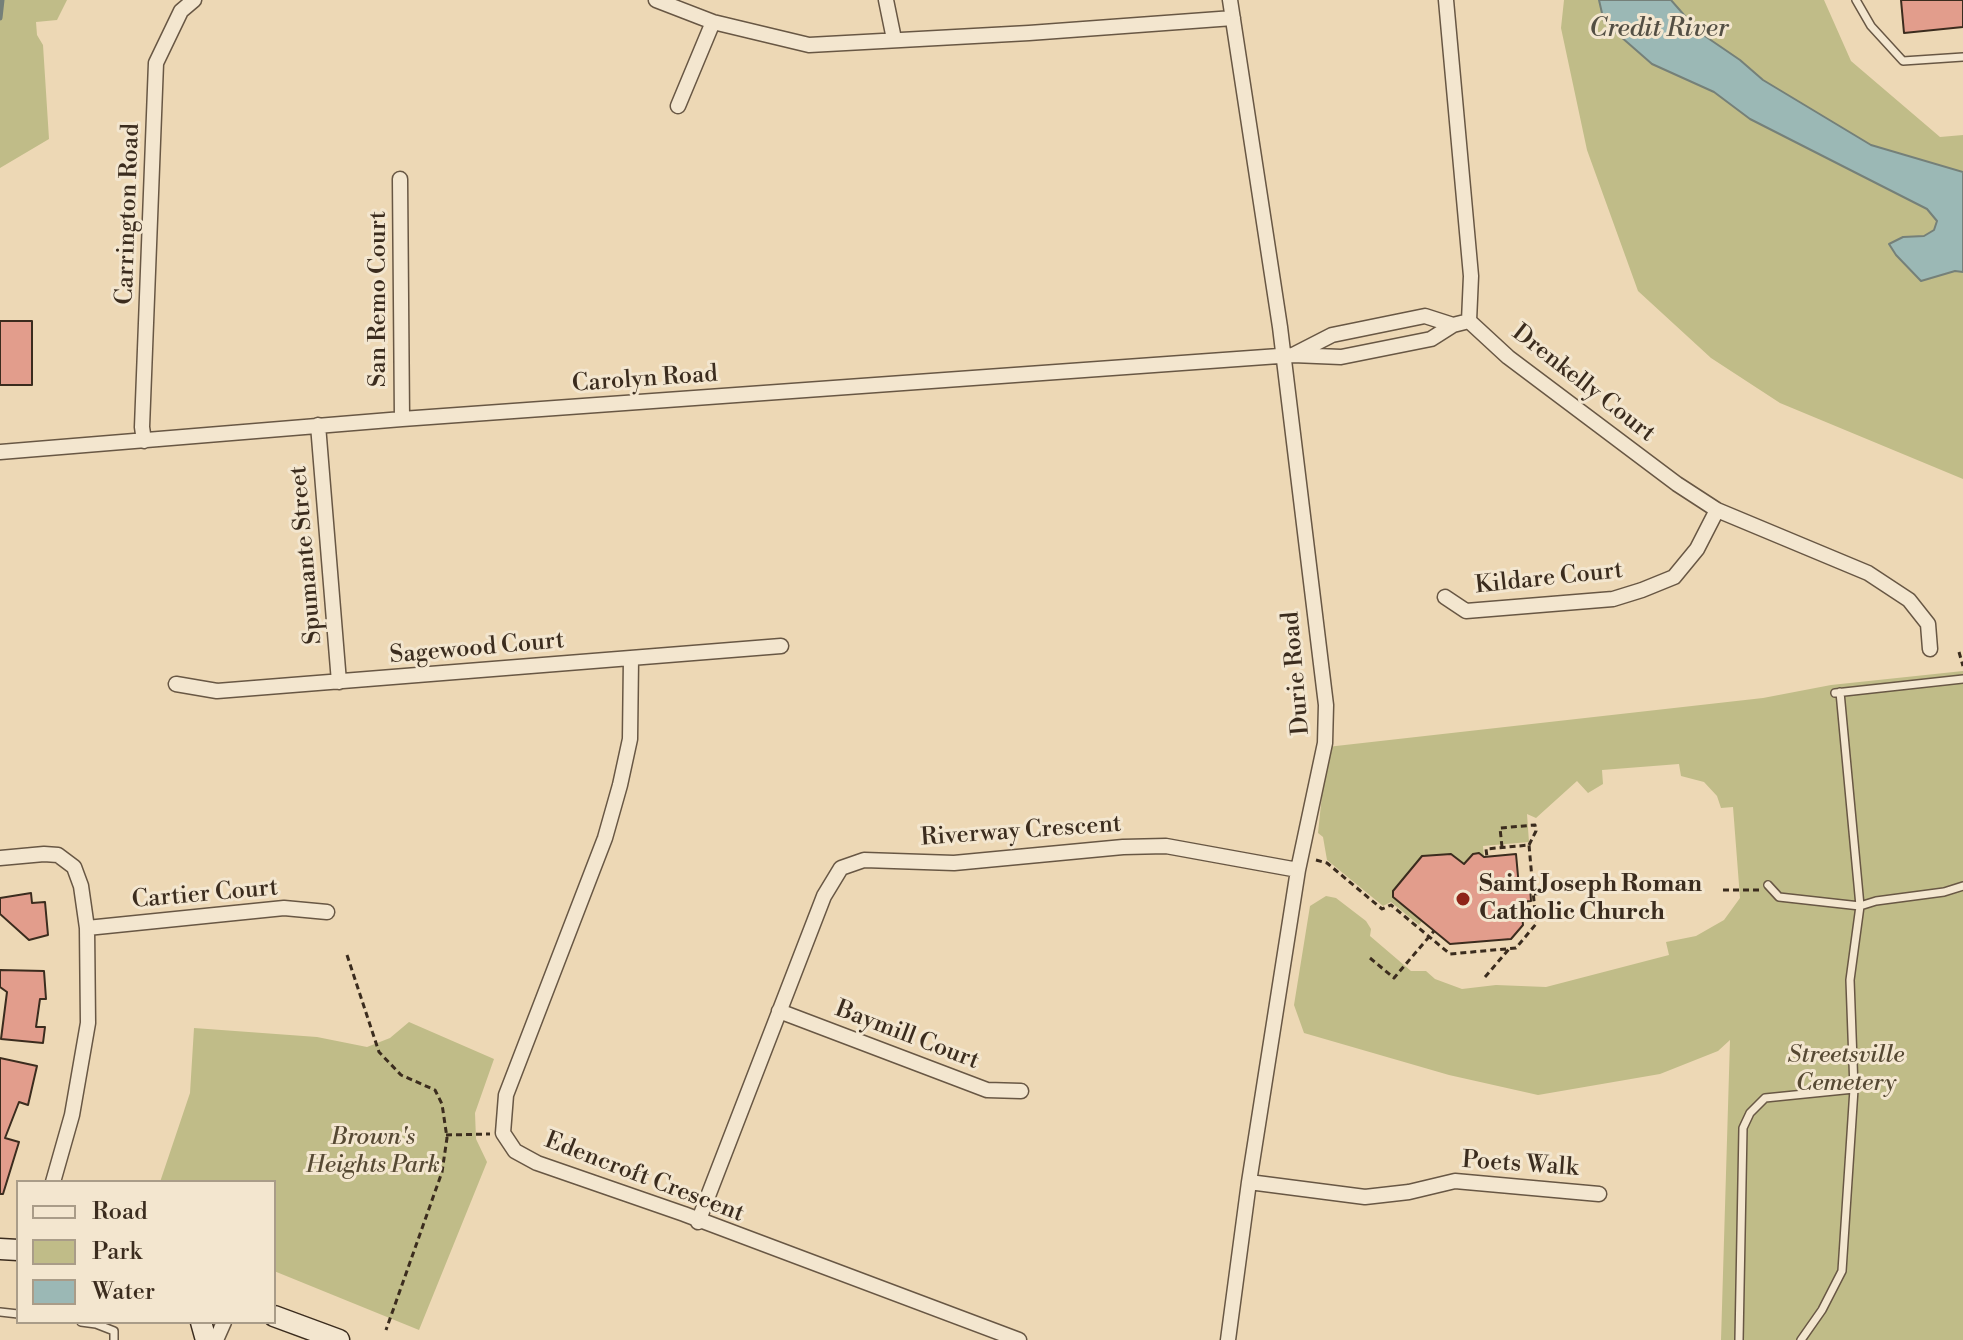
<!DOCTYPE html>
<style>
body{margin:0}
#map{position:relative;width:1963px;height:1340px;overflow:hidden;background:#edd8b5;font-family:"Libre Bodoni",serif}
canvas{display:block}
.legend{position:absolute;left:16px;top:1180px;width:260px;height:144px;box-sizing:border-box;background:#f3e6cf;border:2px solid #a99c88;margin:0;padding:10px 14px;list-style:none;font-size:24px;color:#3b2c1e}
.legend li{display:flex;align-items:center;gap:16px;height:40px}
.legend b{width:40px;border:2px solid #a99c88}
</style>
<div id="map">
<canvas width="1963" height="1340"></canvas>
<ul class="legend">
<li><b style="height:10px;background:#f3e6cf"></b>Road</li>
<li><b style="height:22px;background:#c0bc88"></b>Park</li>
<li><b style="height:22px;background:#9bb8b5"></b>Water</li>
</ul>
</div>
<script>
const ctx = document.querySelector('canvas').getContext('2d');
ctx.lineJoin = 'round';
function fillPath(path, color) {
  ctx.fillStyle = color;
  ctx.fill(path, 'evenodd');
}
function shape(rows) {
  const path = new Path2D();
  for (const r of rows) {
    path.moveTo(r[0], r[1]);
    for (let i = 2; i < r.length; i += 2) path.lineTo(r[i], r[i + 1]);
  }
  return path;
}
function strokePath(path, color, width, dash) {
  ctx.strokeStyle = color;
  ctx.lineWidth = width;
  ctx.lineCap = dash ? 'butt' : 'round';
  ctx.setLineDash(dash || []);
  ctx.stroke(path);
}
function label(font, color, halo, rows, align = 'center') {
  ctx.font = font + ' "Libre Bodoni",serif';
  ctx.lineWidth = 6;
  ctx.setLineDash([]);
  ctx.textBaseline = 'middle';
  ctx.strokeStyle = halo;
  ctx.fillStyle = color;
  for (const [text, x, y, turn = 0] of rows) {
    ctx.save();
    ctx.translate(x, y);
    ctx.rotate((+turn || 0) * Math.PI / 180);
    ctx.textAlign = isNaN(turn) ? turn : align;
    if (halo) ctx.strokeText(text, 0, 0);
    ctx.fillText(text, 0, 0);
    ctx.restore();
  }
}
const green = shape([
 [0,0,67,0,57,20,36,22,37,35,43,45,49,139,0,168],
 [1564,0,1599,0,1604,22,1652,64,1714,92,1750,119,1912,200,1927,209,1938,221,1934,230,1924,236,1903,237,1921,281,1955,271,1963,272,1963,479,1780,403,1711,358,1638,291,1587,150,1561,28],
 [1671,0,1824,0,1851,61,1940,137,1963,135,1963,172,1871,145,1763,80,1740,60,1699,32],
 [1963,671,1963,1340,1721,1340,1730,1040,1718,1051,1660,1074,1538,1095,1449,1075,1304,1033,1294,1005,1310,906,1326,896,1336,898,1366,921,1371,929,1370,936,1411,971,1426,971,1435,979,1462,989,1496,985,1546,987,1669,955,1666,942,1696,936,1724,920,1740,898,1733,807,1721,808,1717,796,1704,782,1681,776,1679,764,1602,770,1603,784,1588,793,1577,781,1536,818,1527,814,1529,842,1483,846,1484,857,1479,853,1473,854,1467,867,1451,854,1422,856,1403,885,1397,886,1393,891,1394,897,1422,921,1419,925,1391,902,1383,906,1327,860,1323,837,1318,833,1327,747,1763,698,1831,685],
 [409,1022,494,1059,475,1113,476,1139,487,1162,419,1330,274,1271,274,1182,160,1182,190,1093,194,1028,317,1037,367,1047,390,1038]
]);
const water = shape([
 [1599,0,1671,0,1699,32,1740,60,1763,80,1871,145,1963,172,1963,272,1955,271,1921,281,1896,255,1889,244,1903,237,1924,236,1934,230,1937,221,1927,209,1750,119,1714,92,1652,64,1604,22,1599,0]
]);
const stream = shape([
 [0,18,2,0]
]);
const building = shape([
 [1901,0,1963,0,1963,27,1904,33,1901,0],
 [0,321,32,321,32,385,0,385,0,321],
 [1479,853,1484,857,1516,854,1519,887,1530,886,1531,901,1521,902,1523,925,1511,939,1450,944,1393,897,1393,891,1422,856,1451,854,1464,864,1473,854,1479,853],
 [31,893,32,903,45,902,48,935,29,940,0,914,0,898,31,893],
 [0,970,44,971,46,999,40,999,36,1027,45,1027,43,1043,1,1039,7,992,0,987,0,970],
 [0,1058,37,1066,28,1105,19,1102,5,1138,19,1142,3,1194,0,1194,0,1058]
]);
const path = shape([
 [1959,652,1963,666],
 [1502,847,1500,828,1535,825,1536,831,1529,845],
 [1316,860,1327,863,1382,909,1391,905,1450,954,1516,948,1536,924,1529,845,1486,849,1487,857],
 [1723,890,1759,890],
 [1534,894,1545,893],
 [347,955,379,1052,401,1075,435,1090,442,1104,447,1138,442,1172,386,1330],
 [1370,958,1394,978,1434,931],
 [1485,977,1509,949],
 [446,1135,490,1134]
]);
const lane = shape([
 [1856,0,1871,26,1903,61,1963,57],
 [1835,693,1963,679],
 [1768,885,1779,897,1860,906,1876,901,1944,892,1963,886],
 [0,1312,18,1314],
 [81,1322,96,1324,114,1331,114,1340],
 [1739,1340,1743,1128,1750,1113,1765,1098,1854,1089],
 [1801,1340,1822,1310,1842,1271,1854,1089,1850,980,1860,906,1840,692]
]);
const street = shape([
 [656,0,713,22,809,45,1029,33,1233,18],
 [886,0,894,39],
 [1446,0,1471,276,1469,321,1508,357,1677,484,1717,510,1868,573,1909,600,1928,624,1930,649],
 [678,106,713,22],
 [400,179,402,419],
 [1293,355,1332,335,1425,316,1453,325],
 [318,425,339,682],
 [144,441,142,427,156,63,181,11,194,0],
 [0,452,402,419,1293,355,1341,357,1431,339,1453,325,1469,321],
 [1445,597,1466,611,1613,599,1642,590,1674,577,1697,549,1717,510],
 [631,659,630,739,620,785,605,838,506,1095,503,1133,515,1151,537,1163,684,1214,1019,1340],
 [176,684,217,691,781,646],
 [0,858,44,854,58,855,74,867,81,886,87,928,88,1023,72,1115,53,1182],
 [87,928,284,908,327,912],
 [779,1011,987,1090,1021,1091],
 [1249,1182,1365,1197,1409,1192,1455,1181,1599,1194],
 [698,1222,824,896,841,868,864,860,954,863,1123,847,1166,846,1298,870],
 [216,1340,224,1322],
 [1228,1340,1249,1182,1298,870,1325,743,1326,705,1280,327,1230,0]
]);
const secondary = shape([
 [0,1249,18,1250],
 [274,1316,339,1340],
 [201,1322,206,1340]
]);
const markers = [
 [1463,899,8,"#8f2418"]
];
const streetNames = [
 ["Carrington Road",129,214,-88],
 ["San Remo Court",379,299,-90],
 ["Carolyn Road",645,380,-4],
 ["Drenkelly Court",1583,384,38],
 ["Spumante Street",307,555,-95],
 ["Kildare Court",1549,579,-6],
 ["Sagewood Court",477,649,-5],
 ["Durie Road",1297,673,-95],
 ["Riverway Crescent",1021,832,-4],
 ["Cartier Court",205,895,-5],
 ["Baymill Court",907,1036,21],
 ["Poets Walk",1520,1165,4],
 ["Edencroft Crescent",644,1178,21]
];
const poiNames = [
 ["Saint Joseph Roman",1479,885],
 ["Catholic Church",1479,913]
];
const parkNames = [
 ["Streetsville",1846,1056],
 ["Cemetery",1846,1084],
 ["Brown's",373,1138],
 ["Heights Park",373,1166]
];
const waterNames = [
 ["Credit River",1659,30]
];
fillPath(green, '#c0bc88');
fillPath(water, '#9bb8b5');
strokePath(water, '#758079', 2);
strokePath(stream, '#758079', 5);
fillPath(building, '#e29d8c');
strokePath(building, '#3b2c1e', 2);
strokePath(lane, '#685744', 10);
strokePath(street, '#685744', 17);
strokePath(secondary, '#3b2c1e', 23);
strokePath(path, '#3b2c1e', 3, [6, 4]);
strokePath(lane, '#f3e6cf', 7);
strokePath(street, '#f3e6cf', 14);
strokePath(secondary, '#f3e6cf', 20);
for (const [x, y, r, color] of markers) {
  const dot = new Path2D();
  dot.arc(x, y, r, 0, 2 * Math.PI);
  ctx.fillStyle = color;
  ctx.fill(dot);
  strokePath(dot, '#f3e6cf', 3);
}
label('24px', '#3b2c1e', '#f3e6cf', streetNames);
label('bold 24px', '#3b2c1e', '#f3e6cf', poiNames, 'left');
label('italic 24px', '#564933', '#f3e6cf', parkNames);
label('italic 26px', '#534f44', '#f3e6cf', waterNames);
</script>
